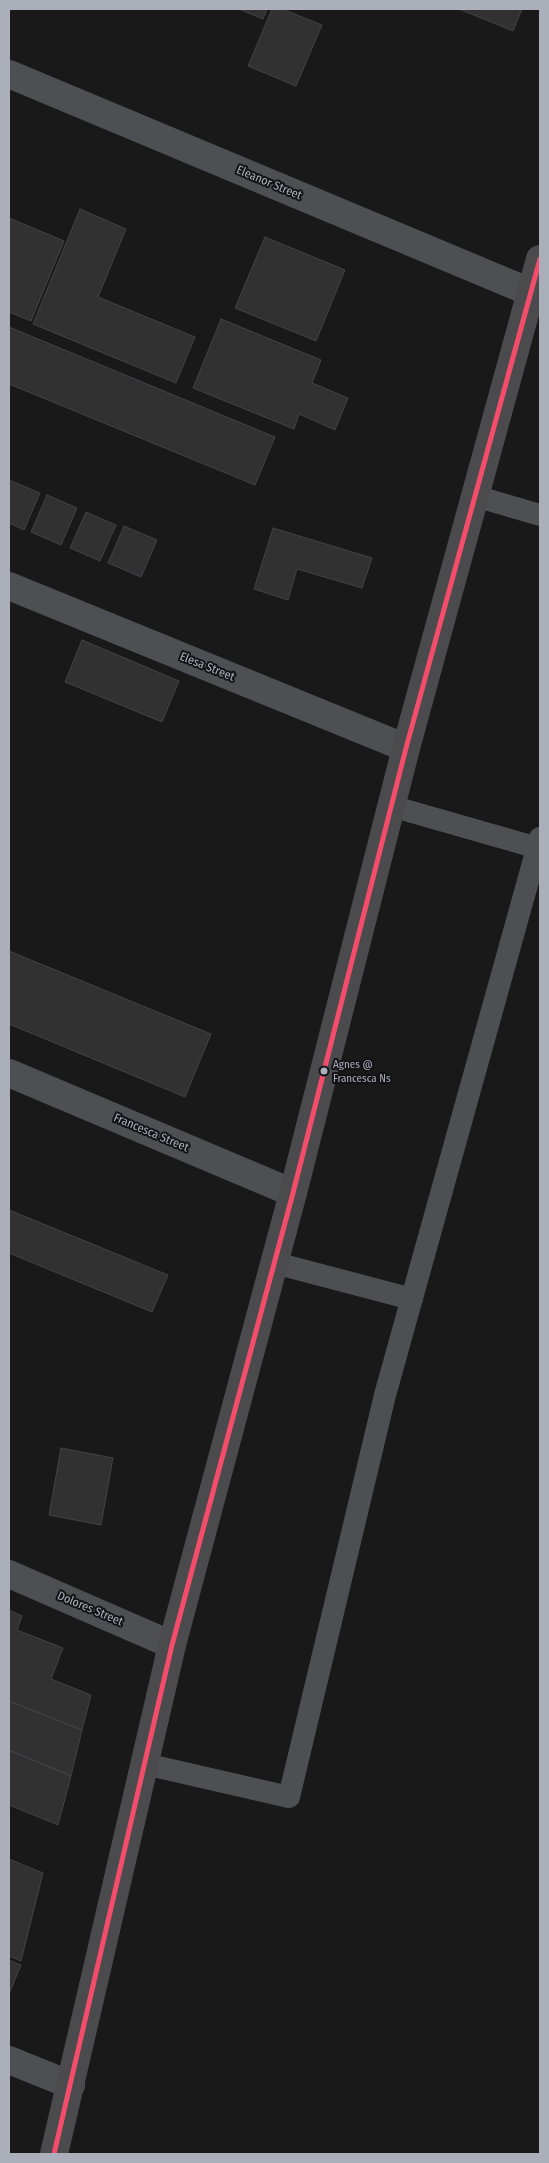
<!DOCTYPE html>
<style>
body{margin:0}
#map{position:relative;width:549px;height:2163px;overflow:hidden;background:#19191a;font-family:"Fira Sans Condensed",sans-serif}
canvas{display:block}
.frame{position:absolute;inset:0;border:10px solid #abafba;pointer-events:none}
</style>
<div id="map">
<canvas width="549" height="2163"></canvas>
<div class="frame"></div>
</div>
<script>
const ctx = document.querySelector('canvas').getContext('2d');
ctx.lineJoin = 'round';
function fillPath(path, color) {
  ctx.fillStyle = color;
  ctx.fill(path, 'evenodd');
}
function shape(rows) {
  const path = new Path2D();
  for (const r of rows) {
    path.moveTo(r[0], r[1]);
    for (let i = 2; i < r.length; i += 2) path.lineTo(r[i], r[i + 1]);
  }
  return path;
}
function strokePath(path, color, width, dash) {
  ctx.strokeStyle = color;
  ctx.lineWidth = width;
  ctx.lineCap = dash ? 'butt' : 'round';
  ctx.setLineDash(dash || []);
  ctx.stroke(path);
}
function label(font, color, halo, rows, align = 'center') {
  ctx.font = font + ' "Fira Sans Condensed",sans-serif';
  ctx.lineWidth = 4;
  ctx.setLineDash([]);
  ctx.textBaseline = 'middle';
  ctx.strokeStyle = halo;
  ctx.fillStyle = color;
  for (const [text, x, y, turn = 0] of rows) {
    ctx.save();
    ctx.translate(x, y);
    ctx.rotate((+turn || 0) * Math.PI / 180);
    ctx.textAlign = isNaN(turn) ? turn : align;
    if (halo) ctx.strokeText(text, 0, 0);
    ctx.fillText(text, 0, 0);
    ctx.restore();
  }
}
const building = shape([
 [239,9,267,9,263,19,239,9],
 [272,9,282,9,322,25,296,86,248,66,272,9],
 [459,9,522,9,513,31,459,9],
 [80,209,126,229,98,297,195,337,176,383,33,324,80,209],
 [9,218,64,241,31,321,9,312,9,218],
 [265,237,345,270,316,341,235,308,265,237],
 [221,319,321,360,312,383,348,398,335,430,299,414,294,429,193,388,221,319],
 [9,327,275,437,255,485,9,384,9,327],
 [9,480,40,493,24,530,9,523,9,480],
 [47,495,77,508,61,545,31,532,47,495],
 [86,512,116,525,100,561,70,548,86,512],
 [124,526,157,540,141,577,108,563,124,526],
 [273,528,372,558,362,588,297,569,288,600,254,589,273,528],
 [82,640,179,681,162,722,65,682,82,640],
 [9,951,211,1034,185,1097,9,1024,9,951],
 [9,1210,168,1275,152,1312,9,1253,9,1210],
 [61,1448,113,1458,101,1525,49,1515,61,1448],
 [9,1610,22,1616,17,1630,63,1648,51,1679,91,1695,82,1730,9,1701,9,1610],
 [9,1701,82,1730,71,1776,9,1750,9,1701],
 [9,1750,71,1776,58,1825,9,1805,9,1750],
 [9,1859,43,1873,21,1961,9,1956,9,1859],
 [9,1960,21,1965,9,1994,9,1960]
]);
const lane = shape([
 [475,496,540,515],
 [391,806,538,848,540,852],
 [275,1263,412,1299],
 [145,1764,289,1797,385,1395,540,838]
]);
const street = shape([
 [9,74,530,292],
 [9,586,406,748],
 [9,1073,293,1193],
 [9,1574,172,1645],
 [9,2060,71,2085]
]);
const primary = shape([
 [54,2154,172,1645,293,1193,406,748,540,259]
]);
const bus1 = shape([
 [54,2154,172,1645,293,1193,406,748,540,259]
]);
const markers = [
 [324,1071,4.5,"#abafba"]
];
const busNames = [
 ["Agnes @",333,1065],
 ["Francesca Ns",333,1079]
];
const streetNames = [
 ["Eleanor Street",269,183,23],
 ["Elesa Street",207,667,22],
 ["Francesca Street",151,1133,23],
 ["Dolores Street",90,1609,23]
];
fillPath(building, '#313132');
strokePath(building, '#424346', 1);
strokePath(lane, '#4d4f53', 22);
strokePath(street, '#4d4f53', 28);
strokePath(primary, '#4b4b4e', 28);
strokePath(bus1, '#f44d6c', 5);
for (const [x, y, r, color] of markers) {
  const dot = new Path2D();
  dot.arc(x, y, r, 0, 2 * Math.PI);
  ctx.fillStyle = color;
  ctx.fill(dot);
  strokePath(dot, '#131316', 2);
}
label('11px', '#abafba', '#131316', busNames, 'left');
label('12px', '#abafba', '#131316', streetNames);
</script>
